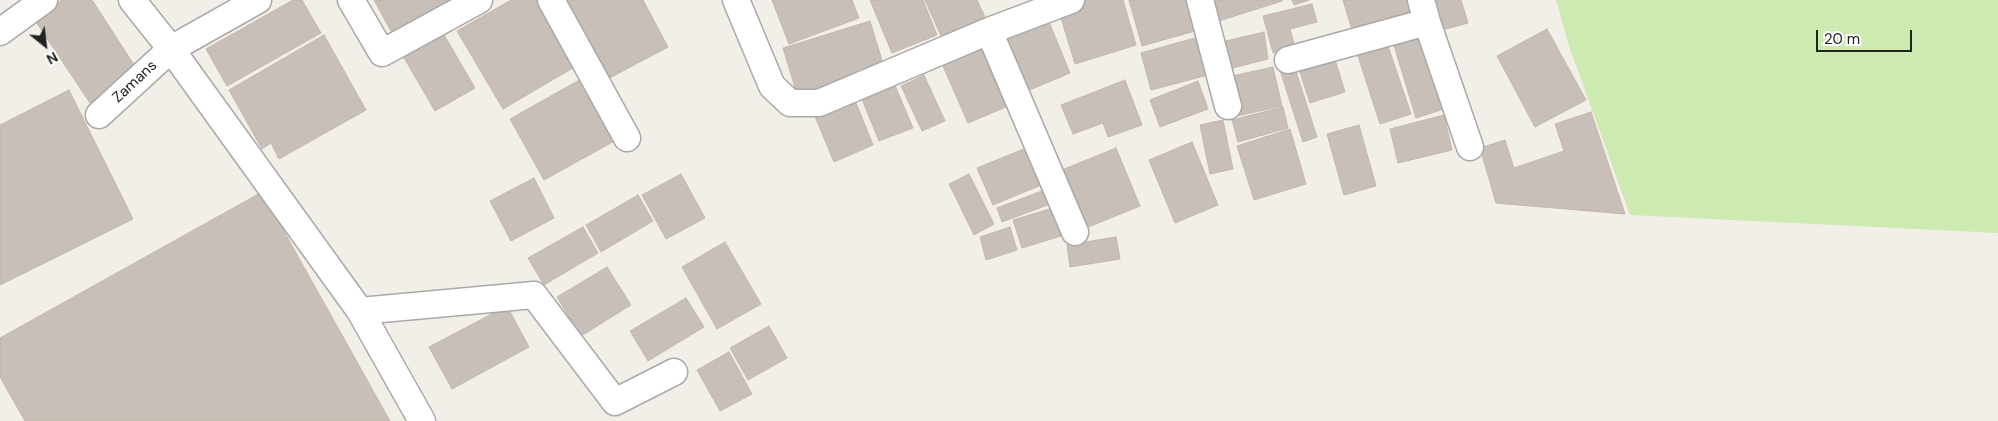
<!DOCTYPE html>
<style>
body{margin:0}
#map{position:relative;width:1998px;height:421px;overflow:hidden;background:#f2efe9;font-family:"DM Sans",sans-serif}
canvas{display:block}
.north{position:absolute;left:20px;top:20px;width:50px;height:50px;-webkit-text-stroke:4px #fff;paint-order:stroke;rotate:151deg;font-size:14px;font-weight:700;line-height:20px;text-align:center;color:#222}
.north::after{content:'';display:block;margin:auto;width:18px;height:22px;background:#222;clip-path:polygon(50% 0,100% 100%,50% 72%,0 100%)}
.scale{position:absolute;left:1816px;top:30px;width:96px;height:22px;box-sizing:border-box;border:2px solid #222;border-top:0;padding-left:6px;font-size:15px;line-height:18px;white-space:nowrap;color:#222;-webkit-text-stroke:4px #fff;paint-order:stroke}
</style>
<div id="map">
<canvas width="1998" height="421"></canvas>
<div class="north">N</div>
<div class="scale">20 m</div>
</div>
<script>
const ctx = document.querySelector('canvas').getContext('2d');
ctx.lineJoin = 'round';
function fillPath(path, color) {
  ctx.fillStyle = color;
  ctx.fill(path, 'evenodd');
}
function shape(rows) {
  const path = new Path2D();
  for (const r of rows) {
    path.moveTo(r[0], r[1]);
    for (let i = 2; i < r.length; i += 2) path.lineTo(r[i], r[i + 1]);
  }
  return path;
}
function strokePath(path, color, width, dash) {
  ctx.strokeStyle = color;
  ctx.lineWidth = width;
  ctx.lineCap = dash ? 'butt' : 'round';
  ctx.setLineDash(dash || []);
  ctx.stroke(path);
}
function label(font, color, halo, rows, align = 'center') {
  ctx.font = font + ' "DM Sans",sans-serif';
  ctx.lineWidth = 4;
  ctx.setLineDash([]);
  ctx.textBaseline = 'middle';
  ctx.strokeStyle = halo;
  ctx.fillStyle = color;
  for (const [text, x, y, turn = 0] of rows) {
    ctx.save();
    ctx.translate(x, y);
    ctx.rotate((+turn || 0) * Math.PI / 180);
    ctx.textAlign = isNaN(turn) ? turn : align;
    if (halo) ctx.strokeText(text, 0, 0);
    ctx.fillText(text, 0, 0);
    ctx.restore();
  }
}
const grass = shape([
 [1556,0,1998,0,1998,233,1630,215,1569,46]
]);
const building = shape([
 [62,0,92,0,138,71,90,103,34,19,62,0],
 [293,0,302,0,321,33,227,86,206,49,293,0],
 [374,0,458,0,393,35,374,0],
 [511,0,540,0,578,65,503,109,457,31,511,0],
 [558,0,643,0,668,47,602,82,558,0],
 [772,0,852,0,859,18,789,44,772,0],
 [870,0,923,0,937,35,892,53,870,0],
 [925,0,977,0,985,17,941,36,925,0],
 [1086,0,1123,0,1136,45,1075,64,1058,8,1086,0],
 [1129,0,1193,0,1202,29,1142,46,1129,0],
 [1212,0,1282,0,1282,1,1219,21,1212,0],
 [1292,0,1309,0,1294,5,1292,0],
 [1343,0,1411,0,1415,13,1352,30,1343,0],
 [1429,0,1461,0,1468,23,1439,31,1429,0],
 [1312,4,1317,22,1290,29,1295,47,1273,53,1263,16,1312,4],
 [1047,17,1070,73,1020,94,997,39,1047,17],
 [870,21,884,67,797,94,783,48,870,21],
 [1547,29,1586,100,1535,127,1497,56,1547,29],
 [1426,31,1450,107,1416,118,1393,42,1426,31],
 [1264,32,1268,59,1229,69,1222,42,1264,32],
 [443,33,475,88,435,111,403,56,443,33],
 [324,35,366,110,279,159,271,143,262,149,229,90,324,35],
 [1202,36,1212,74,1151,90,1141,53,1202,36],
 [1387,43,1411,114,1380,124,1357,53,1387,43],
 [987,44,1013,104,968,123,942,64,987,44],
 [1333,53,1345,92,1310,103,1297,63,1333,53],
 [1293,62,1317,137,1303,142,1279,67,1293,62],
 [1273,67,1282,106,1237,116,1228,77,1273,67],
 [924,75,945,121,922,131,901,86,924,75],
 [583,78,618,139,544,180,510,119,583,78],
 [1125,80,1142,125,1108,137,1103,123,1073,134,1061,105,1125,80],
 [1198,81,1208,109,1160,127,1150,100,1198,81],
 [894,83,913,128,879,141,861,97,894,83],
 [69,90,133,219,0,285,0,125,69,90],
 [854,98,873,145,834,162,814,114,854,98],
 [1283,107,1288,128,1238,142,1232,120,1283,107],
 [1591,112,1625,214,1496,203,1480,148,1505,140,1514,168,1564,151,1555,124,1591,112],
 [1444,115,1452,150,1398,163,1390,129,1444,115],
 [1223,120,1233,169,1210,174,1200,125,1223,120],
 [1359,125,1376,186,1344,195,1327,134,1359,125],
 [1290,129,1306,184,1254,200,1237,146,1290,129],
 [1192,142,1218,205,1175,223,1149,160,1192,142],
 [1031,146,1046,183,993,205,977,168,1031,146],
 [1116,148,1140,206,1081,230,1057,172,1116,148],
 [681,174,705,218,666,239,642,195,681,174],
 [969,174,994,224,974,235,949,184,969,174],
 [534,178,554,218,511,241,490,201,534,178],
 [1047,189,1053,203,1002,222,997,208,1047,189],
 [262,192,390,421,25,421,0,377,0,338,262,192],
 [638,195,653,221,601,252,586,225,638,195],
 [1053,208,1061,236,1022,248,1013,220,1053,208],
 [583,227,598,253,544,285,528,258,583,227],
 [1010,227,1017,250,986,260,980,237,1010,227],
 [1116,237,1120,259,1070,267,1067,245,1116,237],
 [725,242,761,304,717,329,682,267,725,242],
 [607,267,631,305,581,336,557,297,607,267],
 [686,298,704,327,648,361,630,331,686,298],
 [507,306,529,347,452,389,429,347,507,306],
 [769,326,787,358,748,380,730,348,769,326],
 [729,352,752,394,720,411,697,370,729,352]
]);
const street = shape([
 [132,0,171,49,360,311,422,421],
 [351,0,382,53,479,0],
 [551,0,627,138],
 [736,0,772,86,790,103,819,103,989,31,1071,0],
 [1200,0,1228,106],
 [1421,0,1427,22,1470,147],
 [989,31,1075,232],
 [0,32,44,0],
 [1288,60,1427,22],
 [99,115,171,49,258,0],
 [360,311,534,295,615,402,674,372]
]);
const streetNames = [
 ["Zamans",135,82,-43]
];
fillPath(grass, '#cdebb0');
fillPath(building, '#c7bfb8');
strokePath(building, '#c4b6ab', 1);
strokePath(street, '#a9a9a9', 29);
strokePath(street, '#fff', 26);
label('15px', '#222', '#fff', streetNames);
</script>
